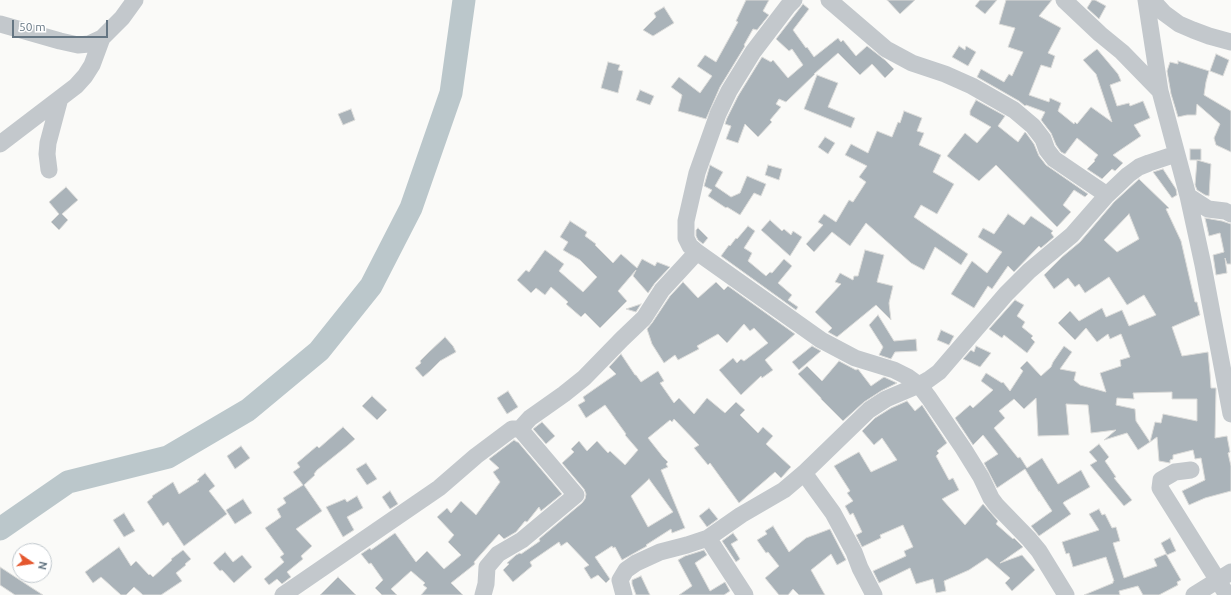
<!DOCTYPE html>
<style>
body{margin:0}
#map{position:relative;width:1231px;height:595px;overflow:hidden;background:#fafaf8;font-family:Ubuntu,sans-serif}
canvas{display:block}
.north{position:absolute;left:12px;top:543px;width:40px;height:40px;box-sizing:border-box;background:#fff;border:1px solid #c1c8cd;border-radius:50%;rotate:103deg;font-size:11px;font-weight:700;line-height:16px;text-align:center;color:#657683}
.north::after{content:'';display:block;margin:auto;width:14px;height:18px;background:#e4572e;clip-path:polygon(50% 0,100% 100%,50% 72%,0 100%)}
.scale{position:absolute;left:12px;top:20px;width:96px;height:18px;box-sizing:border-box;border:2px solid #657683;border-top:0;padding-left:5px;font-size:12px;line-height:14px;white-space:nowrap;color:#657683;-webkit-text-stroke:3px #fff;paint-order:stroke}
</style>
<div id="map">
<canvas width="1231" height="595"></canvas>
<div class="north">N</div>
<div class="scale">50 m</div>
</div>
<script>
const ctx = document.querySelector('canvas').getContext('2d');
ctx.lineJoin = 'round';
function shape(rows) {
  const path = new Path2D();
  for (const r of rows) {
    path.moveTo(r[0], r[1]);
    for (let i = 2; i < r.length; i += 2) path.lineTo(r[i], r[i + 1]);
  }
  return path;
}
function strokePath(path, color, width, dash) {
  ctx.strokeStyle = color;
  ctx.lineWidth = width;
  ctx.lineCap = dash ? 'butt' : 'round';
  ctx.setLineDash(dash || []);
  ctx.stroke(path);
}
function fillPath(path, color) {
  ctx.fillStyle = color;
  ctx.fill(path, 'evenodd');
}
const river = shape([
 [0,529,68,482,168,457,248,410,319,351,371,286,411,208,451,93,464,0]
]);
const building = shape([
 [746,0,769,0,763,11,769,15,757,30,753,29,744,45,745,46,720,87,706,119,678,111,682,95,671,87,679,77,700,93,712,76,697,66,705,55,716,62,738,22,736,21,746,0],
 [887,0,915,0,900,14,887,0],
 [980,0,997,0,985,14,975,6,980,0],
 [1006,0,1052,0,1039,16,1061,28,1048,53,1055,56,1051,68,1041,65,1029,95,1049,102,1050,98,1061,103,1058,111,1074,124,1075,122,1077,124,1091,107,1112,122,1096,74,1083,60,1097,49,1118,74,1121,81,1110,85,1117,106,1129,103,1130,106,1143,101,1150,118,1134,125,1141,136,1113,155,1123,163,1115,171,1112,169,1102,179,1087,169,1095,161,1094,160,1098,155,1077,138,1065,154,1061,152,1056,145,1051,133,1041,120,1045,112,1026,105,1025,106,1019,101,977,77,981,69,1004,82,1009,74,1012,76,1023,52,1008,47,1015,28,999,24,1006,0],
 [1092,0,1095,0,1106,6,1099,19,1087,8,1092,0],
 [803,4,809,9,793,30,806,48,807,47,814,57,838,38,841,42,843,40,856,56,867,46,885,60,894,69,885,78,872,64,860,75,838,53,814,74,815,74,786,102,779,99,776,104,781,107,770,120,772,122,758,137,745,124,738,143,726,139,731,126,725,124,727,118,738,96,762,57,771,62,773,60,788,78,803,65,792,49,789,51,776,39,803,4],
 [664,7,674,23,653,36,643,30,656,17,654,13,664,7],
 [959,46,965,50,966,46,976,52,968,66,952,57,959,46],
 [1216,54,1229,60,1223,76,1210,71,1216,54],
 [1178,61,1209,71,1206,82,1204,95,1231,111,1231,152,1216,145,1214,138,1220,124,1197,104,1196,115,1187,115,1178,117,1171,94,1167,71,1170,62,1178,64,1178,61],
 [608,62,620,65,618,70,623,71,618,93,601,88,608,62],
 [817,75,838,83,828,107,855,118,851,128,804,109,817,75],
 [640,90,654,96,650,105,636,100,640,90],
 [976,100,1005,116,998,126,1018,142,1025,132,1026,133,1034,144,1039,156,1046,165,1088,194,1085,197,1074,190,1063,205,1071,212,1057,227,996,165,979,181,947,156,965,133,977,143,991,127,970,115,970,111,976,100],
 [351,109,355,120,343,125,338,114,351,109],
 [904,111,922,118,917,131,924,133,919,145,941,155,933,172,954,184,937,214,921,205,914,217,968,254,961,265,935,247,924,270,911,263,866,223,850,246,832,232,814,252,806,244,823,225,818,222,824,214,836,222,849,200,853,202,866,182,859,177,867,166,845,155,851,144,868,153,877,131,892,137,898,122,900,123,904,111],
 [825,137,835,143,828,154,818,147,825,137],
 [1190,149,1201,149,1201,160,1197,160,1211,164,1209,196,1205,195,1197,190,1195,185,1197,160,1190,160,1190,149],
 [710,165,723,172,715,186,731,197,740,193,747,176,766,184,761,196,754,193,740,215,727,207,726,208,708,196,712,190,704,186,710,165],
 [768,165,782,169,779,180,765,175,768,165],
 [1163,169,1176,189,1177,195,1172,198,1153,172,1163,169],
 [1139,179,1169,208,1166,209,1181,241,1195,302,1197,302,1200,315,1172,327,1182,356,1208,352,1210,373,1211,388,1216,388,1216,390,1215,438,1227,436,1230,452,1228,453,1231,466,1231,491,1205,498,1189,505,1182,491,1205,480,1201,458,1195,459,1193,450,1173,455,1173,459,1170,460,1170,463,1159,461,1157,437,1150,442,1155,422,1161,423,1163,414,1197,421,1197,399,1172,399,1172,392,1133,393,1134,399,1117,398,1116,405,1135,409,1136,421,1150,442,1138,450,1127,433,1104,440,1116,430,1091,433,1088,405,1066,404,1069,435,1038,436,1036,398,1024,409,1014,399,999,411,1005,418,994,428,1018,458,1020,457,1027,468,1042,458,1058,484,1081,470,1090,487,1064,502,1063,503,1071,514,1039,536,1031,526,1052,511,1039,491,1039,492,1025,469,997,488,984,463,998,454,983,435,973,445,955,418,970,405,973,408,993,390,981,381,986,373,1002,383,1003,382,1010,391,1023,371,1020,368,1027,361,1041,376,1051,367,1053,362,1064,346,1072,352,1060,369,1076,372,1074,380,1080,385,1106,392,1100,373,1121,366,1120,360,1130,357,1121,334,1110,339,1108,334,1097,342,1086,328,1075,340,1058,323,1070,311,1079,321,1102,308,1106,317,1122,310,1129,326,1156,315,1144,295,1127,305,1109,277,1085,293,1079,284,1075,287,1068,278,1054,289,1044,275,1062,257,1080,242,1114,202,1139,179],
 [1129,214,1139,239,1117,252,1104,240,1129,214],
 [66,187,78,200,62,214,68,220,59,230,51,222,59,214,49,202,66,187],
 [1008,214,1024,225,1031,216,1053,231,1051,233,1054,237,1041,248,1039,246,1014,272,1008,266,992,289,988,286,974,308,951,294,972,261,987,273,1002,252,978,237,983,228,994,234,1008,214],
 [1205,218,1222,221,1231,224,1231,264,1227,264,1225,258,1227,273,1216,275,1213,255,1224,252,1220,233,1209,236,1205,218],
 [770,220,782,231,784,229,791,235,793,231,802,237,790,256,761,230,770,220],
 [570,221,587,232,585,236,596,244,595,245,613,263,621,254,637,268,642,259,655,266,657,262,670,267,655,283,648,293,633,276,636,270,618,291,627,301,600,328,585,313,581,317,566,304,568,302,551,287,545,295,536,288,531,293,517,280,526,270,529,272,545,250,564,264,559,271,583,292,597,277,580,260,563,250,568,242,560,237,570,221],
 [748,226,755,231,744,248,752,253,748,261,766,276,770,272,772,273,784,259,792,266,778,283,792,295,788,300,798,307,796,310,721,256,729,245,730,246,736,238,737,239,748,226],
 [698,228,708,238,703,244,698,240,696,236,696,230,698,228],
 [865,250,884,255,877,282,893,286,889,303,891,320,876,305,837,337,828,332,832,328,815,312,841,284,835,282,840,273,853,280,854,276,858,276,865,250],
 [683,282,698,298,716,282,724,290,728,286,795,334,765,360,773,370,762,378,761,376,741,395,719,370,733,358,737,363,741,359,744,361,768,343,754,328,750,331,744,324,727,343,718,334,697,346,699,349,678,360,675,355,664,363,652,344,647,329,652,323,670,296,683,282],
 [1015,300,1024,305,1017,316,1025,322,1022,327,1033,336,1031,338,1035,342,1027,353,1004,335,1002,338,989,329,1015,300],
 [641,304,636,312,626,309,641,304],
 [878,315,894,341,916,339,917,351,895,352,891,359,879,355,883,347,869,325,878,315],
 [941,330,954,336,949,345,937,340,941,330],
 [445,337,453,346,456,352,440,361,430,371,423,377,415,368,421,363,420,361,429,352,445,337],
 [812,346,821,351,799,370,792,362,812,346],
 [976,346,991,353,980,367,963,359,971,350,974,352,976,346],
 [621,354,635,375,636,375,641,382,658,371,664,381,660,383,674,403,679,398,694,414,707,398,725,413,736,402,745,410,740,415,758,433,763,427,773,436,766,444,791,467,781,478,775,472,739,503,710,463,708,465,694,448,699,445,674,419,672,422,670,420,648,438,663,457,668,462,666,464,668,467,661,470,685,528,672,533,671,529,646,545,647,546,622,560,615,547,613,548,612,546,595,557,610,579,606,583,598,575,591,579,584,568,589,565,567,542,561,546,559,542,530,562,532,566,513,582,503,570,509,564,507,563,516,555,520,553,521,554,540,541,539,539,582,503,585,499,586,494,584,489,562,463,574,452,571,449,579,441,587,451,597,441,608,453,610,451,625,465,638,450,625,435,626,434,605,405,586,418,578,405,585,401,583,397,616,374,609,367,621,354],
 [649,479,673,512,648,527,631,496,649,479],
 [839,361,856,370,858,369,871,386,884,377,897,383,881,391,864,402,843,421,821,399,821,398,798,374,807,366,822,381,839,361],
 [508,391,518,407,507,414,497,398,508,391],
 [372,396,387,410,377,420,362,406,372,396],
 [907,401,915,411,922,405,947,443,937,451,939,453,936,456,949,480,953,478,959,490,942,499,965,525,983,504,998,521,996,524,1013,539,1014,538,1023,547,1000,563,1022,555,1035,570,1012,591,1005,583,1010,578,987,558,969,570,944,581,946,591,936,593,933,579,916,584,910,568,879,583,873,571,906,556,904,551,913,547,903,525,880,535,881,538,862,547,856,535,862,532,853,513,850,515,845,506,853,501,847,493,850,491,834,466,859,452,871,472,897,460,882,438,874,445,862,431,875,418,891,408,907,401],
 [542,422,555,436,546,444,533,429,542,422],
 [343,427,355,439,347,446,317,470,314,474,315,475,304,485,322,511,296,529,312,546,301,556,303,559,287,572,291,577,282,584,277,579,269,585,264,579,284,562,280,557,284,554,265,528,281,517,277,509,286,503,283,498,303,485,293,472,300,467,297,463,317,446,319,448,343,427],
 [514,440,517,442,518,442,562,494,541,511,539,507,527,522,525,521,516,532,504,539,499,534,474,562,475,564,451,583,463,595,421,595,427,588,423,585,425,583,411,571,391,589,397,595,382,595,375,588,383,580,371,563,369,564,361,554,370,548,371,550,395,533,416,562,427,551,444,569,461,555,448,542,454,535,437,517,447,508,451,513,461,501,476,515,500,482,493,472,499,468,489,459,514,440],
 [1099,444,1109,457,1105,461,1116,477,1114,478,1132,500,1124,506,1090,465,1097,461,1089,452,1099,444],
 [241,446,250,458,235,469,227,456,241,446],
 [366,463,377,479,367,485,356,469,366,463],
 [205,473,215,486,209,491,227,514,184,546,168,522,163,526,147,502,153,497,152,496,173,482,179,494,199,481,197,480,205,473],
 [390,491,398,504,390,509,382,497,390,491],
 [357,496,363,508,347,517,354,530,343,537,326,507,345,499,347,502,357,496],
 [243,499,252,513,235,524,226,510,243,499],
 [709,508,718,519,707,527,699,516,709,508],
 [1099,509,1102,515,1105,514,1112,528,1116,527,1120,541,1113,543,1124,578,1157,566,1154,559,1166,554,1181,580,1177,582,1178,585,1159,595,1143,595,1138,586,1119,591,1120,595,1084,595,1113,583,1113,581,1114,581,1106,557,1073,567,1069,553,1066,554,1062,542,1099,530,1089,514,1099,509],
 [124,513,135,531,124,537,113,520,124,513],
 [773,526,789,552,806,538,830,529,846,560,837,565,831,554,811,570,825,595,799,595,793,589,788,595,779,595,765,578,779,566,768,552,766,553,757,540,767,534,765,531,773,526],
 [733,533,738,540,731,544,740,559,736,562,722,541,733,533],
 [1170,538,1176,551,1167,555,1161,543,1170,538],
 [119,547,131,566,136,561,149,575,150,574,153,577,172,560,171,559,183,550,191,559,185,564,186,565,176,573,182,581,161,595,143,595,134,587,126,595,121,595,101,577,93,583,85,572,119,547],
 [704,550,707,555,695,563,710,591,725,582,730,591,724,595,679,595,692,586,678,560,685,556,704,550],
 [225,552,233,562,242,555,252,567,234,583,222,570,220,571,213,563,225,552],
 [0,567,29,586,43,595,15,595,0,585,0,567],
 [641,576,650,595,636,595,632,584,632,580,641,576],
 [338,577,356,595,320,595,338,577]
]);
const minor = shape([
 [794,0,788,6,753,52,729,91,718,114,697,173,686,221,686,238,690,246,697,252,821,340,855,358,894,370,908,377,919,385,929,398,963,448,981,477,991,498,997,506,1029,539,1039,551,1066,595],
 [829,0,886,49,912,63,945,74,972,86,1014,110,1033,126,1043,139,1047,150,1054,159,1107,195],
 [1064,0,1100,34,1122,52,1160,91],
 [1146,0,1160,91,1188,196,1203,265,1231,414],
 [1152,0,1164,13,1179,24,1193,30,1209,36,1231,42],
 [0,24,60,41,78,45,89,44,102,38,122,18,135,0],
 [0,144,76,86,85,76,92,65,102,38],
 [49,170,47,154,48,143,60,98],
 [1188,196,1208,209,1225,211,1231,214],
 [1191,470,1175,472,1161,480,1160,488,1227,595],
 [804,473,833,513,854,552,860,568,874,595],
 [708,538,745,595],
 [283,595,439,488,476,456,512,429,520,429,530,418,564,394,584,378,622,339,644,318,662,290,697,252],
 [483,595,486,584,487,567,498,554,522,540,576,495,520,429],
 [624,595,620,580,626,570,636,563,660,552,687,545,708,538,741,515,784,490,804,473,869,410,886,399,919,385,928,380,939,372,1006,294,1029,271,1072,235,1107,195,1128,175,1139,167,1149,163,1176,154],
 [1194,595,1231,572]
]);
strokePath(river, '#bbc7cb', 23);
fillPath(building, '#aab3b9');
strokePath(building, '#dcdcda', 1);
strokePath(minor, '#c3c8cc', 17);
</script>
